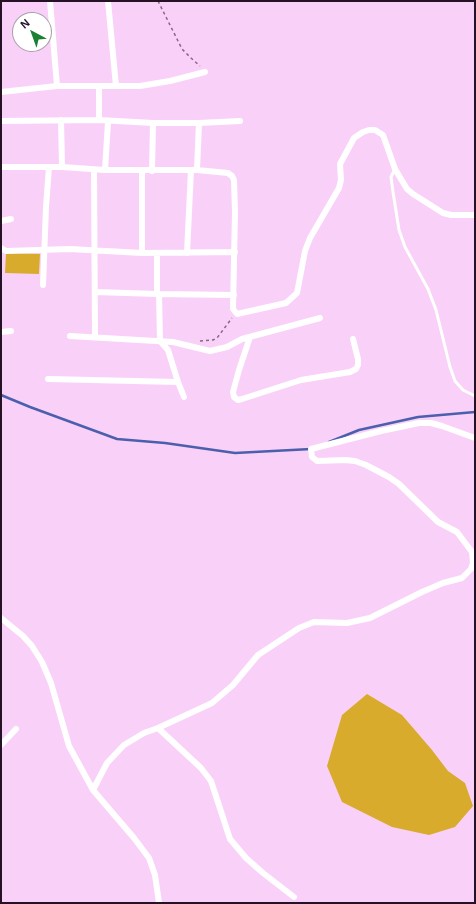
<!DOCTYPE html>
<style>
body{margin:0}
#map{position:relative;width:476px;height:904px;overflow:hidden;background:#f9d1f8;font-family:Arial,sans-serif}
canvas{display:block}
.frame{position:absolute;inset:0;border:2px solid #251325;pointer-events:none}
.north{position:absolute;left:12px;top:12px;width:40px;height:40px;box-sizing:border-box;background:#fff;border:1px solid #a8a1a8;border-radius:50%;rotate:319deg;font-size:11px;font-weight:700;line-height:16px;text-align:center;color:#251325}
.north::after{content:'';display:block;margin:auto;width:14px;height:18px;background:#1b8034;clip-path:polygon(50% 0,100% 100%,50% 72%,0 100%)}
</style>
<div id="map">
<canvas width="476" height="904"></canvas>
<div class="frame"></div>
<div class="north">N</div>
</div>
<script>
const ctx = document.querySelector('canvas').getContext('2d');
ctx.lineJoin = 'round';
function fillPath(path, color) {
  ctx.fillStyle = color;
  ctx.fill(path, 'evenodd');
}
function shape(rows) {
  const path = new Path2D();
  for (const r of rows) {
    path.moveTo(r[0], r[1]);
    for (let i = 2; i < r.length; i += 2) path.lineTo(r[i], r[i + 1]);
  }
  return path;
}
function strokePath(path, color, width, dash) {
  ctx.strokeStyle = color;
  ctx.lineWidth = width;
  ctx.lineCap = dash ? 'butt' : 'round';
  ctx.setLineDash(dash || []);
  ctx.stroke(path);
}
const green = shape([
 [6,253,40,254,39,274,5,273],
 [367,694,402,715,432,750,448,771,465,783,473,806,455,827,429,835,392,827,342,802,327,766,342,715]
]);
const stream = shape([
 [1,395,30,407,117,439,165,443,235,453,311,449],
 [329,442,359,430,418,417,475,412]
]);
const path = shape([
 [158,1,182,49,191,58,200,66],
 [200,341,213,340,217,338,232,318]
]);
const lane = shape([
 [395,169,391,177,393,192,399,230,405,247,428,289,436,310,450,367,455,381,463,390,475,396]
]);
const street = shape([
 [50,1,57,86],
 [108,1,116,86],
 [99,86,99,120],
 [1,92,57,86,140,86,170,81,205,72],
 [61,120,62,167],
 [1,121,99,120,153,123,199,123,240,121],
 [1,167,62,167,105,170,197,170,228,173,232,176,234,180,235,212,233,309,237,314,286,303,297,293,305,251,310,238,339,188,341,180,340,164,354,138,363,132,369,130,375,130,383,135,395,169,407,189,413,194,443,213,451,215,475,215],
 [94,170,95,337],
 [105,170,108,122],
 [197,170,199,123],
 [152,171,153,123],
 [1,221,11,219],
 [1,248,6,251,70,249,142,253,235,252],
 [142,253,142,171],
 [187,253,191,170],
 [43,285,46,207,49,167],
 [95,292,157,294,234,295],
 [157,294,157,253],
 [159,294,160,341,168,350,178,382,184,397],
 [1,332,11,331],
 [70,336,173,342,210,351,227,347,242,339,320,318],
 [250,337,239,370,233,392,234,397,238,400,242,399,301,380,350,372,356,369,358,365,358,359,353,339],
 [48,379,178,382],
 [1,618,23,636,32,646,42,662,51,683,69,746,93,790,134,838,149,858,155,875,159,903],
 [158,728,201,768,211,781,230,839,246,858,263,873,294,897],
 [1,745,16,729],
 [93,790,107,763,124,745,144,733,158,728,212,703,233,685,258,655,299,628,314,622,347,623,370,618,422,592,443,583,462,578,471,569,473,563,472,552,457,532,438,522,399,484,389,477,366,465,355,461,345,460,317,461,312,457,311,449,381,431,419,423,431,423,442,426,475,438]
]);
fillPath(green, '#d9ab2d');
strokePath(stream, '#4c5fad', 2.5);
strokePath(path, '#856984', 1.5, [3, 3]);
strokePath(lane, '#fff', 3);
strokePath(street, '#fff', 6);
</script>
